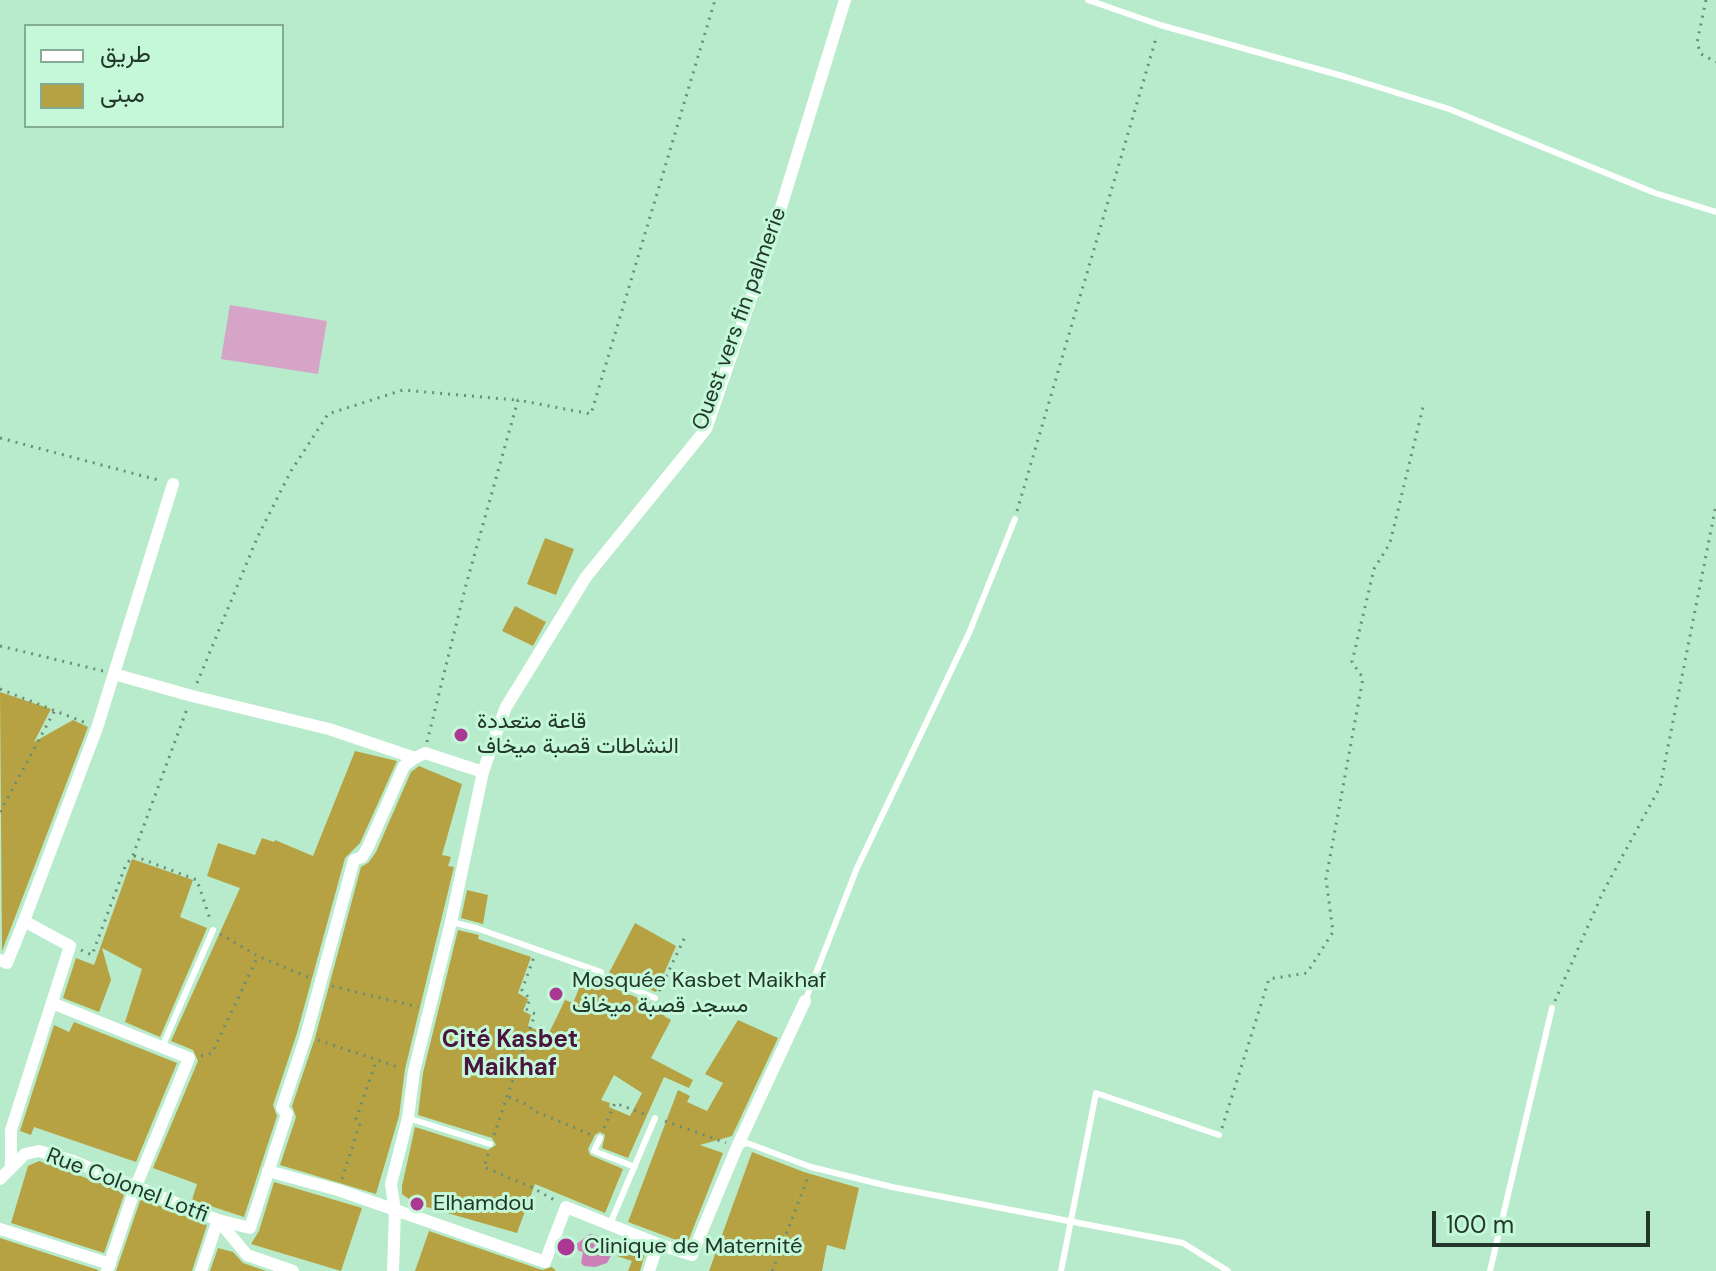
<!DOCTYPE html>
<meta charset="utf-8">
<style>
body{margin:0}
#map{position:relative;width:1716px;height:1271px;overflow:hidden;background:#b7ebcb;font-family:"DM Sans",Vazirmatn,sans-serif}
canvas{display:block}
.legend{position:absolute;left:24px;top:24px;width:260px;height:104px;box-sizing:border-box;background:#c4f8d8;border:2px solid #84ab93;margin:0;padding:10px 14px;list-style:none;font-size:24px;color:#23372b}
.legend li{display:flex;align-items:center;gap:16px;height:40px}
.legend b{width:40px;border:2px solid #84ab93}
.scale{position:absolute;left:1432px;top:1211px;width:218px;height:36px;box-sizing:border-box;border:4px solid #23372b;border-top:0;padding-left:10px;font-size:24px;line-height:28px;white-space:nowrap;color:#23372b;-webkit-text-stroke:6px #c4f8d8;paint-order:stroke}
</style>
<div id="map">
<canvas width="1716" height="1271"></canvas>
<ul class="legend">
<li><b style="height:10px;background:#fff"></b>طريق</li>
<li><b style="height:22px;background:#b6a242"></b>مبنى</li>
</ul>
<div class="scale">100 m</div>
</div>
<script>
const ctx = document.querySelector('canvas').getContext('2d');
ctx.lineJoin = 'round';
function fillPath(path, color) {
  ctx.fillStyle = color;
  ctx.fill(path, 'evenodd');
}
function shape(rows) {
  const path = new Path2D();
  for (const r of rows) {
    path.moveTo(r[0], r[1]);
    for (let i = 2; i < r.length; i += 2) path.lineTo(r[i], r[i + 1]);
  }
  return path;
}
function strokePath(path, color, width, dash) {
  ctx.strokeStyle = color;
  ctx.lineWidth = width;
  ctx.lineCap = dash ? 'butt' : 'round';
  ctx.setLineDash(dash || []);
  ctx.stroke(path);
}
function label(font, color, halo, rows, align = 'center') {
  ctx.font = font + ' "DM Sans",Vazirmatn,sans-serif';
  ctx.lineWidth = 6;
  ctx.setLineDash([]);
  ctx.textBaseline = 'middle';
  ctx.strokeStyle = halo;
  ctx.fillStyle = color;
  for (const [text, x, y, turn = 0] of rows) {
    ctx.save();
    ctx.translate(x, y);
    ctx.rotate((+turn || 0) * Math.PI / 180);
    ctx.textAlign = isNaN(turn) ? turn : align;
    if (halo) ctx.strokeText(text, 0, 0);
    ctx.fillText(text, 0, 0);
    ctx.restore();
  }
}
const green = shape([
 [230,305,327,321,318,374,221,359]
]);
const forest = shape([
 [590,1234,602,1237,615,1248,607,1263,595,1267,584,1266,581,1263,583,1252,579,1251,575,1245]
]);
const building = shape([
 [545,538,574,549,556,595,527,584],
 [515,606,546,622,533,646,502,631],
 [0,692,51,709,34,742,73,720,88,727,2,951],
 [355,751,397,761,360,843,345,858,297,1033,273,1105,277,1116,244,1217,192,1200,197,1184,153,1168,198,1061,193,1050,171,1041,240,888,207,876,218,843,255,855,262,838,274,842,275,840,313,856],
 [419,766,462,784,442,855,451,857,448,866,454,867,405,1069,399,1116,376,1194,280,1165,296,1117,292,1106,315,1038,361,867,369,862,376,852,411,772],
 [132,859,193,880,180,917,207,928,160,1037,125,1022,142,969,102,948,111,980,99,1012,63,998,76,958,94,965],
 [467,890,488,895,483,924,461,918],
 [635,923,676,946,656,992,609,973],
 [458,930,479,935,478,939,531,957,518,993,528,999,523,1011,531,1015,528,1026,548,1035,565,1000,573,1003,584,976,653,1004,659,1003,669,1007,664,1016,671,1020,651,1058,693,1080,689,1088,664,1077,628,1158,602,1148,605,1135,600,1132,595,1135,588,1149,590,1155,623,1169,605,1213,535,1184,517,1233,416,1204,402,1194,402,1186,415,1127,488,1150,496,1145,492,1138,418,1115,423,1073],
 [614,1075,642,1093,630,1116,609,1107,610,1103,601,1100],
 [738,1020,778,1038,732,1136,700,1145,723,1153,687,1244,628,1222,678,1090,690,1096,687,1102,707,1111,723,1083,705,1074],
 [74,1022,177,1063,136,1162,34,1127,31,1135,20,1131,54,1025,69,1032],
 [752,1152,804,1172,859,1188,845,1250,827,1245,822,1271,709,1271],
 [39,1161,125,1192,104,1253,11,1223,28,1166],
 [274,1182,362,1208,341,1271,251,1244,259,1231],
 [141,1198,207,1225,192,1271,116,1271],
 [429,1231,542,1270,552,1267,556,1271,415,1271],
 [0,1238,98,1270,98,1271,0,1271],
 [621,1244,645,1254,640,1271,628,1271,632,1261,617,1256],
 [218,1248,233,1252,243,1263,266,1271,210,1271]
]);
const path = shape([
 [1706,0,1697,43,1701,54,1716,62],
 [0,438,162,481],
 [1017,511,1157,35],
 [0,646,103,671],
 [197,683,258,536,291,471,328,414,403,390,516,400],
 [0,689,86,723],
 [427,742,466,585,518,400,591,414,715,0],
 [0,812,55,710],
 [134,856,197,880,211,922],
 [220,934,258,956,310,978],
 [81,950,92,955,125,867,133,855,187,709],
 [332,986,418,1007],
 [659,991,685,937],
 [1555,1001,1603,892,1660,787,1716,505],
 [318,1040,401,1068],
 [201,1056,212,1053,258,956],
 [509,1097,530,1106,532,1110,592,1135],
 [665,1121,726,1143],
 [604,1128,615,1103,647,1115],
 [1222,1128,1269,979,1307,973,1333,932,1326,879,1363,678,1352,662,1374,569,1390,543,1423,407],
 [494,1135,535,1014,526,1009,530,999,522,990,534,957],
 [488,1154,484,1167,533,1188,556,1201],
 [342,1179,360,1123,356,1119,376,1062],
 [772,1271,808,1177]
]);
const service = shape([
 [1088,0,1160,25,1346,77,1449,109,1655,193,1716,212],
 [451,922,476,928,601,972,601,976,655,998],
 [805,1001,857,868,969,633,1015,519],
 [162,1047,213,930],
 [408,1118,490,1144],
 [600,1138,594,1151,635,1167],
 [740,1145,747,1143,811,1167,892,1187,1183,1243,1228,1271],
 [610,1224,655,1118],
 [1061,1271,1096,1093,1219,1135],
 [1490,1271,1552,1008]
]);
const minor = shape([
 [114,674,192,696,329,729,415,758,425,753,483,772],
 [24,921,97,728,173,484],
 [0,960,7,963,24,921,70,946,11,1130,11,1166],
 [52,1003,189,1058,136,1186,107,1271],
 [268,1171,338,1190,545,1262,566,1207,658,1244],
 [0,1179,25,1154,39,1151,73,1161,218,1220,247,1255,293,1271],
 [0,1229,110,1264],
 [201,1271,218,1220,250,1228,287,1114,282,1108,306,1036,354,860,362,857,368,847,404,766,415,758],
 [393,1271,395,1211,391,1184,408,1118,414,1071,451,922,483,772,498,728,506,707,586,577,706,429,770,243,845,0],
 [649,1271,658,1244,692,1255,737,1147,805,1001]
]);
const markers = [
 [461,735,8,"#ab3893"],
 [556,994,8,"#ab3893"],
 [417,1204,8,"#ab3893"],
 [566,1247,10,"#ab3893"]
];
const streetNames = [
 ["Ouest vers fin palmerie",740,319,-70],
 ["Rue Colonel Lotfi",127,1186,21]
];
const poiNames = [
 ["قاعة متعددة",477,722],
 ["النشاطات قصبة ميخاف",477,747],
 ["Mosquée Kasbet Maikhaf",572,981],
 ["مسجد قصبة ميخاف",572,1006],
 ["Elhamdou",433,1204],
 ["Clinique de Maternité",584,1247]
];
const neighbourhoodNames = [
 ["Cité Kasbet",510,1041],
 ["Maikhaf",510,1069]
];
fillPath(green, '#d5a4c7');
fillPath(forest, '#cd81b9');
fillPath(building, '#b6a242');
strokePath(path, '#6a8d78', 3, [2, 6]);
strokePath(service, '#fff', 6);
strokePath(minor, '#fff', 12);
for (const [x, y, r, color] of markers) {
  const dot = new Path2D();
  dot.arc(x, y, r, 0, 2 * Math.PI);
  ctx.fillStyle = color;
  ctx.fill(dot);
  strokePath(dot, '#c4f8d8', 3);
}
label('22px', '#23372b', '#c4f8d8', streetNames);
label('22px', '#23372b', '#c4f8d8', poiNames, 'left');
label('bold 24px', '#4b143f', '#c4f8d8', neighbourhoodNames);
</script>
